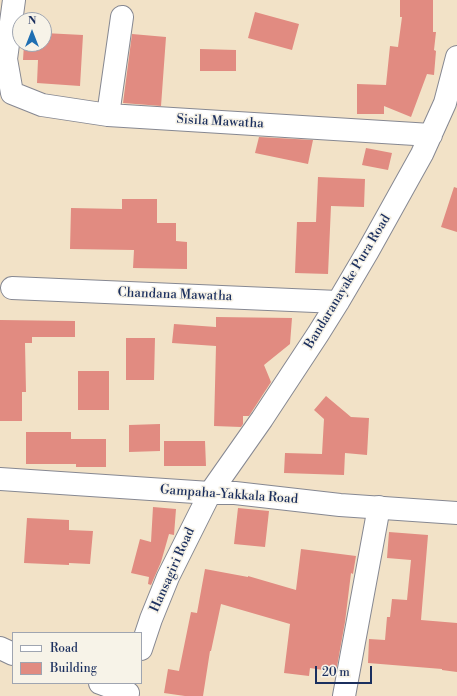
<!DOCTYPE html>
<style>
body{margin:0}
#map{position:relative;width:457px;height:696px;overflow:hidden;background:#f2e2c7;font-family:"Libre Bodoni",serif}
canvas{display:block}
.legend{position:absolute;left:12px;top:632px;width:130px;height:52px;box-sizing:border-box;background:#f7f3e8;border:1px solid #9fa5b1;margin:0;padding:5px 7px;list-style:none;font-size:12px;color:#1b2f5e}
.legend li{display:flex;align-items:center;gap:8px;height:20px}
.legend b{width:20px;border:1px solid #9fa5b1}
.north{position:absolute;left:12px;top:12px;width:40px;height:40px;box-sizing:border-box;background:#f7f3e8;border:1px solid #9fa5b1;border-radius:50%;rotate:0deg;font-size:11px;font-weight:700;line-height:16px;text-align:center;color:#1b2f5e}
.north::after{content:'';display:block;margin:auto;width:14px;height:18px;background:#1f6fb2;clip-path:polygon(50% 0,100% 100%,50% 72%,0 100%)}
.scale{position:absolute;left:315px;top:666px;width:57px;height:18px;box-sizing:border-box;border:2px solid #1b2f5e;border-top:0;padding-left:5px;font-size:12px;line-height:14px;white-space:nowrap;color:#1b2f5e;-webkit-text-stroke:3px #f7f3e8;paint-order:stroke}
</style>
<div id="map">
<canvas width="457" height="696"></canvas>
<ul class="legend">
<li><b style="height:5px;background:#fff"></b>Road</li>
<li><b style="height:11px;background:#e18b81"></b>Building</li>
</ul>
<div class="north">N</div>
<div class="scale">20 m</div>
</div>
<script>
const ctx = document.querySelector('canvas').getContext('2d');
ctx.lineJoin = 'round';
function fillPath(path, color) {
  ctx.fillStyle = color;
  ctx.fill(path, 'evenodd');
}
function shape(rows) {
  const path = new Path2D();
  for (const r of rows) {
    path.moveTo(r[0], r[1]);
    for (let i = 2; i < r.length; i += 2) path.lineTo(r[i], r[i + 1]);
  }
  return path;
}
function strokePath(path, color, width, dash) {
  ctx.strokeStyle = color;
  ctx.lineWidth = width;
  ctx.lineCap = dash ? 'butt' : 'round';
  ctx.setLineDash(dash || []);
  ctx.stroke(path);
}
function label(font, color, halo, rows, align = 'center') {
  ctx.font = font + ' "Libre Bodoni",serif';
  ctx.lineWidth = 3;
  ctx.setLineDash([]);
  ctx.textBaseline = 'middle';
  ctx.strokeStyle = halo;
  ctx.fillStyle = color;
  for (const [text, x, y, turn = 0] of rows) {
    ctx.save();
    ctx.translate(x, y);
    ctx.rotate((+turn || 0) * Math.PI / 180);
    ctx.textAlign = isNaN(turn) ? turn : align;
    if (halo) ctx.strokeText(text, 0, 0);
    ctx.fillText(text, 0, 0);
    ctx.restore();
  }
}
const building = shape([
 [400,0,433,0,433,32,436,32,434,50,436,51,434,75,427,74,411,117,384,106,384,114,357,114,357,84,386,85,390,46,398,47,402,17,400,17],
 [255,12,299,24,292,50,248,38],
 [44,33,83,35,80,86,37,83,38,60,23,60,24,44,44,44],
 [132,34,166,37,161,106,123,103],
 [200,49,236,50,236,71,200,71],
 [259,137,313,140,308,164,255,153],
 [366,148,392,153,388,170,362,165],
 [318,177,365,179,364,207,331,206,328,274,295,273,297,222,316,222],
 [454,187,457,188,457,232,441,227],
 [122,199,157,199,157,223,176,223,176,241,187,242,187,269,133,268,134,250,70,249,71,208,122,209],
 [216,317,292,318,290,344,264,365,271,382,249,416,243,416,243,424,241,427,214,426,216,346,172,343,174,324,216,327],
 [0,320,75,321,75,337,32,337,32,343,25,343,26,392,22,392,22,421,0,421],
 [126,338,155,338,154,380,126,380],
 [78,371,109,371,109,410,78,410],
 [326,396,351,417,369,418,367,455,345,453,344,475,284,473,285,453,322,454,324,419,314,410],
 [160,424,160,451,129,452,129,425],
 [26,432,71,432,71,439,106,439,106,467,76,467,76,464,26,464],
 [164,441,205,441,206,466,164,466],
 [153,507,176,509,174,535,169,534,161,562,151,585,148,584,149,577,131,573,140,539,151,542],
 [238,508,269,511,265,547,234,544],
 [27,518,69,520,69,530,93,531,90,564,69,563,69,565,24,563],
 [389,532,428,535,421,620,457,623,457,672,442,670,442,669,368,663,369,639,385,640,387,617,390,617,392,599,407,600,411,560,387,558],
 [301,549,356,556,353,574,351,573,345,622,336,672,310,668,309,676,284,673,290,624,221,604,211,651,210,651,203,696,185,696,164,693,168,669,179,671,191,612,197,613,205,569,248,577,248,576,296,590]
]);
const minor = shape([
 [14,0,6,59,12,93,42,105,108,115,431,135],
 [108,115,122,17],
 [12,288,338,302],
 [0,648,13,654],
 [141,649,151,619,168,577,210,493,262,419,318,334,338,302,368,251,422,154,445,103,457,57],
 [100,683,128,693],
 [344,696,379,507]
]);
const highway = shape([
 [0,479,210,493,235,493,340,505,457,513]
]);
const streetNames = [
 ["Sisila Mawatha",220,122,3],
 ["Bandaranayake Pura Road",348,282,-59],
 ["Chandana Mawatha",175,295,2],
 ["Gampaha-Yakkala Road",229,495,4],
 ["Hansagiri Road",173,570,-66]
];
fillPath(building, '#e18b81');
strokePath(minor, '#868892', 24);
strokePath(highway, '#868892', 24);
strokePath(minor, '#fff', 22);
strokePath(highway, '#fff', 22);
label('13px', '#1b2f5e', '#f7f3e8', streetNames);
</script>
